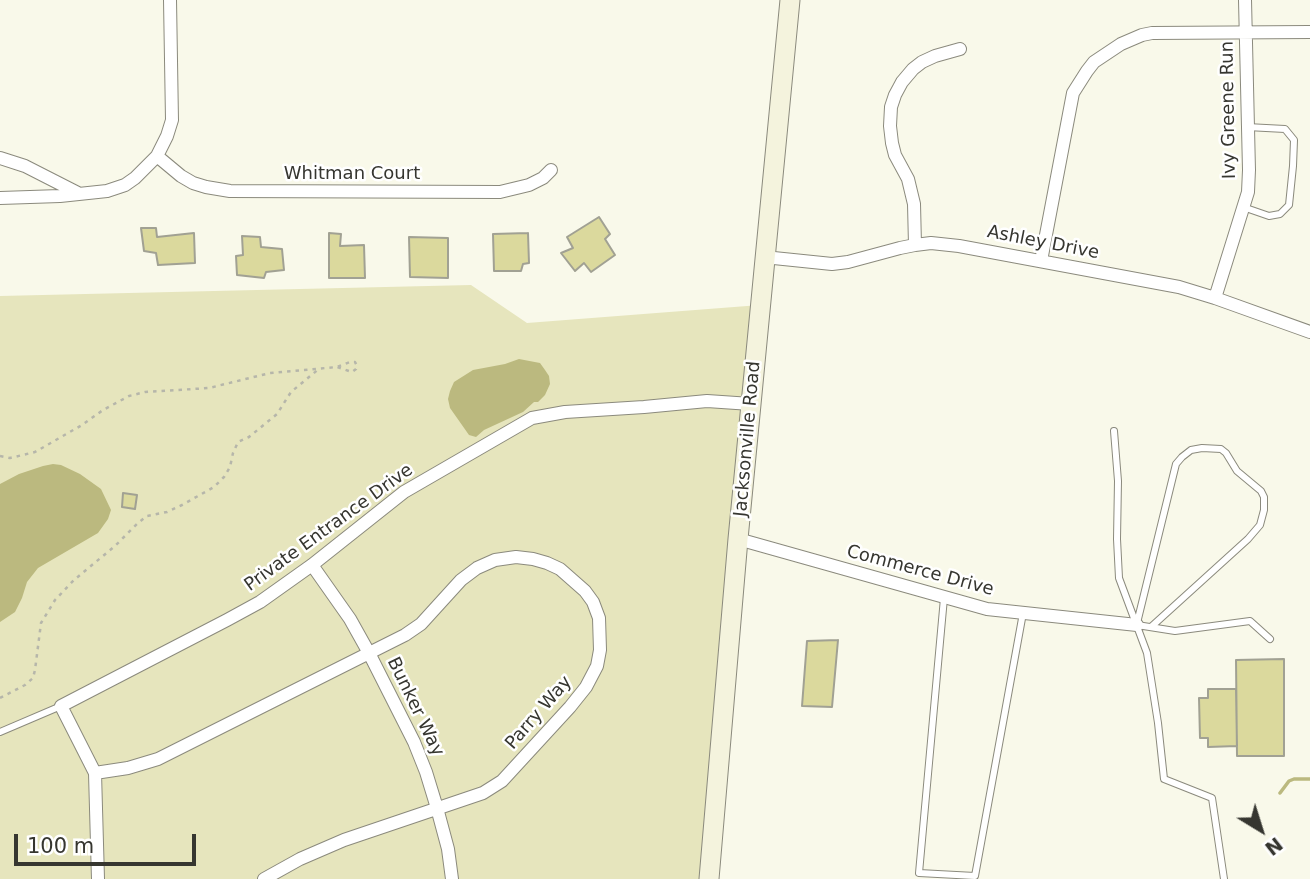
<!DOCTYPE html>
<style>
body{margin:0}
#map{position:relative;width:1310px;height:879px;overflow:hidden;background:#f9f9ea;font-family:"DejaVu Sans",sans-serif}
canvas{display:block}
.north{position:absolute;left:1226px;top:795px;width:70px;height:70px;-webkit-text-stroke:5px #fff;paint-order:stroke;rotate:142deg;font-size:19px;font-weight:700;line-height:28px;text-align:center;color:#363630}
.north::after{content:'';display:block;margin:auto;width:24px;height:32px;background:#363630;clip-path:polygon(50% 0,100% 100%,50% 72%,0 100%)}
.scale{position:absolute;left:14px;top:834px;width:182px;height:32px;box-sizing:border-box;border:4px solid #363630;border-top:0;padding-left:9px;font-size:21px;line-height:24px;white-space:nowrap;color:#363630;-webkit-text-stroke:5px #fff;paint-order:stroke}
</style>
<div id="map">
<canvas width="1310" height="879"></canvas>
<div class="north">N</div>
<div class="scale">100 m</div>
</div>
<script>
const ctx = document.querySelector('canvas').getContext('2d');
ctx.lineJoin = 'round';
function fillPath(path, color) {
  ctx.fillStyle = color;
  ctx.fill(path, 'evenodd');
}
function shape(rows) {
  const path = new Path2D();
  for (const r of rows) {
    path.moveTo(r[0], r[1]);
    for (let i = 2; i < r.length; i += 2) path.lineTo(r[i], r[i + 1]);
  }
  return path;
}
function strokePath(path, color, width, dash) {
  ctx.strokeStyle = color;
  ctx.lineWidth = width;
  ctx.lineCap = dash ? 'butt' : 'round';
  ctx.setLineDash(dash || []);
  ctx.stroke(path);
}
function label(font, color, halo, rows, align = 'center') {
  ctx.font = font + ' "DejaVu Sans",sans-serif';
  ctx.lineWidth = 5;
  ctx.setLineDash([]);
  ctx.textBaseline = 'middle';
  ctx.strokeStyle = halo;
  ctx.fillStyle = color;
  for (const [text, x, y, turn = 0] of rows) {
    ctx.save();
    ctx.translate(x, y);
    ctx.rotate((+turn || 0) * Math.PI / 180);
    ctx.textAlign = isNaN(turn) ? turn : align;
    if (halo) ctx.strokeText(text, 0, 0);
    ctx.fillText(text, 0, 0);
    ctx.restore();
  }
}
const green = shape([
 [471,285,527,323,760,305,706,879,0,879,0,296]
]);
const water = shape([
 [519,359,540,363,545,370,549,376,550,384,545,395,538,402,534,402,523,412,484,430,476,437,469,435,450,408,448,399,450,391,454,382,473,370,505,364],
 [53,464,61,465,80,474,101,489,111,510,108,519,98,533,38,568,27,582,22,598,15,612,0,622,0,484,19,474,43,466]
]);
const stream = shape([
 [1280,793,1289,781,1294,779,1310,779]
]);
const building = shape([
 [599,217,610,234,605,239,615,255,591,272,584,263,575,271,561,253,573,248,567,237,599,217],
 [141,228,156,228,157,237,194,233,195,263,158,265,156,253,144,251,141,228],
 [329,233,341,234,340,246,364,245,365,278,329,278,329,233],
 [528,233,529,263,523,264,521,271,494,271,493,234,528,233],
 [242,236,260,237,261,247,282,249,284,270,266,272,264,278,237,275,236,256,243,255,242,236],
 [409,237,448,238,448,278,410,277,409,237],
 [123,493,137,495,135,509,122,507,123,493],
 [838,640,832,707,802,706,807,641,838,640],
 [1284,659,1284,756,1237,756,1236,660,1284,659],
 [1208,689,1236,689,1237,746,1208,747,1208,738,1200,738,1199,698,1208,698,1208,689]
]);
const path = shape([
 [0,456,10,458,35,452,82,425,103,410,129,396,145,392,209,388,270,373,337,367,350,362,355,362,357,366,356,369,352,372,337,367],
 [0,698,25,685,33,678,35,670,41,623,55,600,74,580,115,546,138,523,147,516,167,512,182,505,214,487,224,477,230,467,233,453,238,442,249,437,277,414,291,392,320,368]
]);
const lane = shape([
 [1243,207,1269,216,1280,214,1289,205,1293,166,1294,140,1285,129,1247,127],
 [1114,431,1118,481,1117,539,1119,578,1147,653,1158,723,1164,779,1212,798,1224,879],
 [944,598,919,873,975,876,1023,613],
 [1137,623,1176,464,1182,457,1191,450,1202,448,1221,449,1226,453,1237,471,1261,491,1264,497,1264,510,1260,525,1248,539,1151,627],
 [1137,625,1175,631,1250,621,1270,639],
 [0,732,61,706]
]);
const street = shape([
 [157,156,181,176,193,183,206,187,230,191,500,192,529,185,543,178,551,170],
 [0,158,25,166,78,193],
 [0,198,60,196,107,191,125,185,135,178,157,156,167,136,172,120,170,0],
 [915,245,914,204,908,179,895,155,892,143,890,126,891,107,895,95,902,82,913,69,922,62,935,56,960,49],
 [764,257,832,264,848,262,900,248,915,245,931,243,959,246,1179,287,1215,298,1310,332],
 [1041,261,1073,93,1087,71,1094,62,1121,44,1142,35,1152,33,1310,32],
 [1215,298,1248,192,1249,170,1245,0],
 [738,539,987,609,1137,625],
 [312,565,350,619,369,653,414,742,426,772,437,808,448,849,452,879],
 [95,773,128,768,158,759,405,635,421,624,461,580,477,568,495,560,516,557,533,559,547,563,560,569,585,591,593,602,599,618,600,650,597,666,586,687,570,707,502,781,483,793,344,840,300,859,264,879],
 [98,879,95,773,61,706,227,620,260,602,312,565,404,492,532,418,565,412,644,407,707,401,751,404]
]);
const secondary = shape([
 [709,879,738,539,790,0]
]);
const streetNames = [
 ["Ivy Greene Run",1229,110,-91],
 ["Whitman Court",352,174],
 ["Ashley Drive",1043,243,11],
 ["Jacksonville Road",748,439,-85],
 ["Private Entrance Drive",329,528,-36],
 ["Commerce Drive",920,571,15],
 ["Bunker Way",415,707,64],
 ["Parry Way",539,713,-49]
];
fillPath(green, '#e6e5bd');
fillPath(water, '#bbb97f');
strokePath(stream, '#bbb97f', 3.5);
fillPath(building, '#dbd99d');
strokePath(building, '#a1a193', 2);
strokePath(lane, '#8b8a7d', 8);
strokePath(street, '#8b8a7d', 14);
strokePath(secondary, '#8b8a7d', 21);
strokePath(path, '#b6b6aa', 2.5, [3.5, 5]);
strokePath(lane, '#fff', 6);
strokePath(street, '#fff', 12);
strokePath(secondary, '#f4f3dd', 19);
label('18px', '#363630', '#fff', streetNames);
</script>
